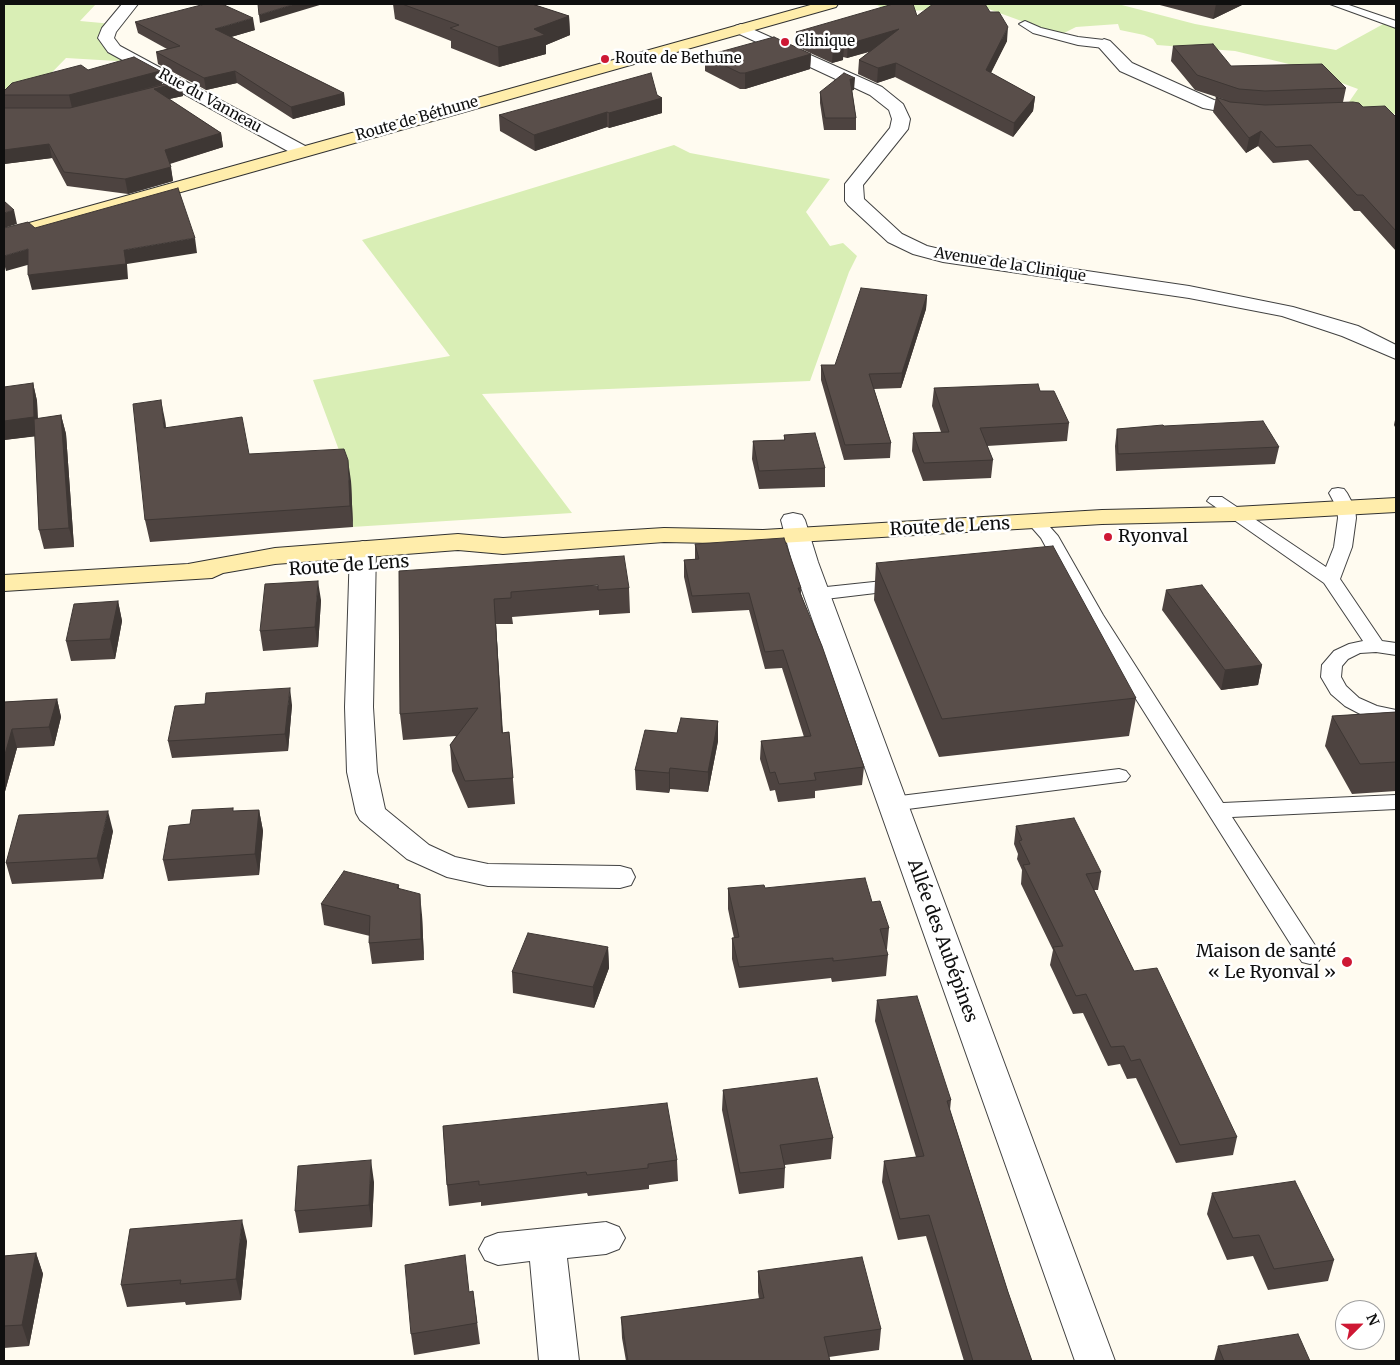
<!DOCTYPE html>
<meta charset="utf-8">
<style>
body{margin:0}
#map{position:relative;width:1400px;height:1365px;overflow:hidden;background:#fffbf0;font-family:Merriweather,serif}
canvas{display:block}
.frame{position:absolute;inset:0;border:5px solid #0f0f0f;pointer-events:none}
.north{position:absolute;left:1335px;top:1300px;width:50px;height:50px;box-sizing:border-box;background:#fff;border:1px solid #9f9f9f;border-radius:50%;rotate:67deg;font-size:14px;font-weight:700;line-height:20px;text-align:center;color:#0f0f0f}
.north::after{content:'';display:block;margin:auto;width:18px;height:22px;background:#ce1834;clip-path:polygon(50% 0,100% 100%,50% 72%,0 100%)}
</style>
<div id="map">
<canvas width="1400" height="1365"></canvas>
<div class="frame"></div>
<div class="north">N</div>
</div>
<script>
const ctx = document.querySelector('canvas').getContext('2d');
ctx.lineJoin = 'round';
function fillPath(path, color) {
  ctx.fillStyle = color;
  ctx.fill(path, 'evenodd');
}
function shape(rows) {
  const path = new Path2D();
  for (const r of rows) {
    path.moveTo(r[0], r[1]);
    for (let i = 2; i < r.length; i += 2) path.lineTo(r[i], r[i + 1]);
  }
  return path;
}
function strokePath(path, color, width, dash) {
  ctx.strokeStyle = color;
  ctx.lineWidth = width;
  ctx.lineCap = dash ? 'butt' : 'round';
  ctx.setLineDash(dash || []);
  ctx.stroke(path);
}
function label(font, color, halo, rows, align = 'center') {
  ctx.font = font + ' Merriweather,serif';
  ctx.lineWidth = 5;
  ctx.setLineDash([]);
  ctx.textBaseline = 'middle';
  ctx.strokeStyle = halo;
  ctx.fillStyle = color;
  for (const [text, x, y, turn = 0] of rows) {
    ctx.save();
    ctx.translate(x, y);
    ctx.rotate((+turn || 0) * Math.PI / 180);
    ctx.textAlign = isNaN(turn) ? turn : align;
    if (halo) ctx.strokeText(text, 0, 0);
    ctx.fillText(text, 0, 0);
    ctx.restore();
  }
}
const green = shape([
 [4,4,96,4,80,21,113,24,106,38,133,59,117,61,66,58,28,97,4,102],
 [883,4,1118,4,1195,24,1336,50,1387,22,1396,25,1396,114,1376,112,1349,102,1358,89,1293,65,1235,51,1157,45,1153,39,1144,35,1120,30,1118,24,1076,27,1060,35,983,7,890,12,877,5],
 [674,145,690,153,830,179,806,212,830,246,843,243,857,256,849,272,810,381,482,394,572,513,352,527,350,480,313,380,450,356,362,240]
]);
const service = shape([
 [1330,4,1346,4,1396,21,1396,28,1330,4],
 [1025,21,1041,28,1078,37,1104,40,1110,44,1104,48,1078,45,1033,33,1019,24,1025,21],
 [1338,488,1344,489,1347,493,1355,508,1356,518,1352,547,1340,579,1382,641,1396,643,1396,655,1376,652,1360,653,1348,659,1342,666,1341,677,1346,686,1359,698,1377,706,1396,710,1396,722,1364,716,1345,706,1331,694,1321,677,1322,665,1334,651,1349,644,1363,641,1324,583,1207,501,1210,497,1222,497,1326,567,1334,547,1338,518,1337,508,1329,493,1332,489,1338,488],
 [1036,517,1042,518,1058,536,1103,615,1223,803,1396,795,1396,809,1232,817,1318,950,1322,956,1318,962,1310,964,1302,962,1083,615,1041,538,1027,522,1030,518,1036,517],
 [902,579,909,581,911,585,909,589,817,600,810,598,808,594,810,590,817,588,902,579],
 [1119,769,1126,771,1130,776,1126,781,892,811,884,809,881,804,884,799,892,797,1119,769]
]);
const minor = shape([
 [122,4,138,4,116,32,114,38,120,46,307,147,310,151,307,155,295,155,108,52,98,38,102,28,122,4],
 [741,24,882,87,903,104,910,119,908,129,863,185,864,199,902,234,927,246,944,250,1189,286,1293,307,1358,326,1396,345,1396,359,1342,336,1282,316,1189,298,943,262,913,254,888,242,848,205,845,201,845,184,890,128,892,119,889,110,870,95,735,32,733,29,735,26,741,24],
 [1104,39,1110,41,1132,63,1214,100,1256,108,1259,112,1256,116,1250,117,1203,108,1120,71,1096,44,1104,39],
 [793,513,802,515,805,520,818,562,1115,1361,1075,1361,792,562,781,520,784,515,793,513],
 [363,541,372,544,376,549,373,707,377,772,385,809,429,845,455,857,488,864,620,866,631,869,635,877,631,885,620,888,488,886,447,877,407,859,360,820,356,813,347,772,345,707,350,549,354,544,363,541],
 [606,1222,619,1227,625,1238,619,1249,606,1254,567,1258,579,1361,539,1361,530,1261,498,1265,485,1260,479,1249,485,1238,498,1233,606,1222]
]);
const secondary = shape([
 [814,4,838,4,836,7,4,242,4,230,814,4],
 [1396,498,1396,512,1235,521,1102,524,763,544,664,542,503,554,458,550,275,564,223,573,212,578,4,591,4,575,188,564,275,548,458,534,503,538,664,528,763,530,1102,510,1235,507,1396,498]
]);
const wall = shape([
 [393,4,532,4,569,16,570,35,546,45,546,54,499,67,451,48,451,41,395,19],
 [1156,4,1244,4,1213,19],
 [917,16,1007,41,991,73,1035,97,1033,111,1013,137,895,77,877,83,858,74,859,60,869,52,847,58,843,57,843,60,832,63,795,46,796,32],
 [135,22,255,30,231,37,344,93,345,105,293,119,237,83,206,90,158,64,156,52,167,49,138,33],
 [1173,46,1231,66,1346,88,1343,102,1363,107,1396,117,1396,251,1360,211,1354,211,1308,160,1273,163,1258,146,1246,153,1213,112,1216,97,1226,100,1195,90,1171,61],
 [811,54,810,69,745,89,740,89,705,71,705,56],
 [88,70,160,71,162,84,181,82,183,96,169,99,221,133,223,147,170,164,173,181,128,194,67,186,52,158,4,164,4,91],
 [852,90,856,118,856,130,824,130,820,103,820,92,854,90],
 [657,95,662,98,662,113,609,128,607,127,535,151,500,131,499,115],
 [927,295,926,309,901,388,874,389,891,443,890,458,844,460,821,380,821,365,835,365],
 [33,383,37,401,38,419,61,415,66,434,74,547,44,549,39,530,35,436,4,440],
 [934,388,1069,423,1067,441,987,446,993,460,991,478,923,481,912,451,913,433,941,432,932,406],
 [1396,415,1396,429,1394,425],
 [165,420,166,428,249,454,351,481,353,527,150,542,145,520],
 [1164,426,1279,447,1275,464,1116,471,1115,446,1117,429],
 [784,435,825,468,825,487,759,489,752,459,753,441,784,440],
 [695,544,801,588,801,594,864,767,862,785,815,791,815,798,778,802,775,790,770,791,760,759,761,741,804,737,782,668,765,669,749,610,692,613,684,577,684,560,695,559],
 [876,563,1136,698,1129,736,939,757,874,600],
 [399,571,629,588,630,613,599,615,599,610,512,617,513,624,496,624,503,733,509,732,515,804,468,808,452,771,450,745,456,736,403,740,400,714],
 [1166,590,1262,665,1258,685,1221,690,1162,610],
 [321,600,318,647,263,651,260,631],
 [118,601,122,621,115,659,71,661,66,641],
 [57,699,61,717,54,746,17,748,4,795,4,702],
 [205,704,292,705,288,751,172,758,168,741],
 [1396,712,1396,791,1352,794,1325,746,1332,716],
 [718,721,718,741,708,792,670,789,669,793,636,790,635,770,677,733],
 [259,810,263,831,259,875,168,881,163,860,190,824,234,811],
 [1016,826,1101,872,1098,890,1094,890,1134,971,1237,1137,1233,1155,1176,1163,1136,1078,1127,1079,1120,1064,1108,1066,1083,1013,1073,1014,1050,965,1053,950,1021,884,1022,870,1017,859,1018,854,1014,844],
 [113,831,103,879,12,884,6,863],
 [399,885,399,888,422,915,424,960,372,964,369,943,370,936,324,925,321,904],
 [728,888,765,888,872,902,889,928,887,949,886,949,888,955,886,976,832,982,831,978,739,988,732,959,732,938,734,938,728,909],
 [608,947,609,968,594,1008,513,993,512,972],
 [877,1000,951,1100,950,1110,1008,1292,1032,1361,964,1361,926,1236,898,1240,882,1182,884,1161,916,1157,875,1021],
 [723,1090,833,1138,831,1159,785,1165,785,1168,784,1188,739,1194,722,1110],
 [443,1126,677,1160,678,1181,649,1185,649,1189,588,1196,587,1193,481,1206,481,1202,449,1206,447,1185],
 [374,1182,372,1227,299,1233,295,1211],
 [1212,1193,1334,1260,1328,1281,1268,1290,1253,1256,1227,1260,1207,1214],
 [247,1241,241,1300,186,1305,185,1302,127,1307,121,1285],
 [36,1253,43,1274,29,1346,4,1348,4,1256],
 [758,1271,881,1329,879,1350,829,1357,830,1361,626,1361,622,1338,621,1317,759,1299,758,1292],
 [473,1291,480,1344,414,1355,411,1334],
 [1218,1346,1310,1361,1214,1361]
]);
const shadedWall = shape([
 [295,4,323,4,260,23,259,15],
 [1216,4,1244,4,1213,19],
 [569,16,570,35,546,45,546,54,499,67,498,47,534,29],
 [253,18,255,30,217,41,215,29],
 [1008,27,1007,41,985,84,986,70],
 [899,29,898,43,847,58,848,44],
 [844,46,843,60,832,63,833,49],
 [811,54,810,69,745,89,745,73],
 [896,63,895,77,877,83,878,68],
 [160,71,162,84,72,108,69,95],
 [235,71,237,83,206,90,204,78],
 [855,78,854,90,849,91,850,79],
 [181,82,183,96,156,102,154,89],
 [344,93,345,105,293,119,291,107],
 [1035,97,1033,111,1013,137,1014,123],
 [662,98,662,113,609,128,609,113],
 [607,112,607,127,535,151,534,135],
 [1261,131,1258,146,1246,153,1249,138],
 [221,133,223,147,168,164,165,150],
 [49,144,52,158,4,164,4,150],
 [171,167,173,181,128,194,125,179],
 [14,210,17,224,4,228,4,213],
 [195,238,197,253,127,264,128,279,32,290,28,275,124,250],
 [28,249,31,264,6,271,4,263,4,256],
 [927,295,926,309,901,388,902,373],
 [33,383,37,401,38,436,4,440,4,421],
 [161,400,165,420,168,449,164,428],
 [61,415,66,434,74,547,69,528],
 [348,460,351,481,353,527,350,506],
 [318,581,321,600,318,647,315,627],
 [494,599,496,624,504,759,502,733],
 [118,601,122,621,115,659,110,639],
 [1262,665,1258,685,1221,690,1225,670],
 [290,688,292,705,288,751,285,734],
 [57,699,61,717,54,746,49,727],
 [718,721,718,741,708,792,708,772],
 [12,729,17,748,4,795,4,758],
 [670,768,670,789,669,793,669,773],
 [259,810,263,831,259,875,255,854],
 [108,811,113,831,103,879,97,858],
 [420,894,422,915,424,960,421,939],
 [608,947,609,968,594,1008,593,987],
 [371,1160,374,1182,372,1227,369,1205],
 [242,1220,247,1241,241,1300,236,1279],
 [36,1253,43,1274,29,1346,22,1325]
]);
const building = shape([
 [205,4,222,4,253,18,215,29,344,93,291,107,235,71,204,78,156,52,180,46,135,22,205,4],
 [258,4,295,4,259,15,258,4],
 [402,4,532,4,569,16,534,29,545,35,498,47,450,28,459,25,402,4],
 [893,4,913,4,917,16,933,4,985,4,990,12,999,12,1008,27,986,70,1035,97,1014,123,896,63,878,68,859,60,899,29,848,44,843,42,844,46,833,49,796,32,893,4],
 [774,37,811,54,745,73,740,73,705,56,774,37],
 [1213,44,1231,66,1322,64,1346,88,1265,91,1239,89,1197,75,1173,46,1213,44],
 [134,57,160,71,69,95,4,95,4,91,12,83,81,65,88,70,134,57],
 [651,73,657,95,662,98,609,113,607,112,534,135,499,115,651,73],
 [844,73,855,78,850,79,856,118,825,118,820,92,844,73],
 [178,81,181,82,154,89,221,133,165,150,171,167,125,179,64,172,49,144,4,150,4,108,70,108,178,81],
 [1216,97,1230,102,1265,105,1353,102,1359,103,1363,107,1385,106,1396,117,1396,231,1363,195,1357,195,1311,145,1276,147,1261,131,1249,138,1216,97],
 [178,188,195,238,124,250,126,264,28,275,28,249,4,256,4,228,28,222,35,228,178,188],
 [4,201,14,210,4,213,4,201],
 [861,288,927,295,902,373,869,374,891,443,845,445,821,365,835,365,861,288],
 [33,383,34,417,4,421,4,387,33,383],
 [1038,384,1040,391,1054,391,1069,423,980,428,993,460,924,463,913,433,949,432,934,388,1038,384],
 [161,400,164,428,242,417,249,454,344,449,348,460,350,506,145,520,133,404,161,400],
 [61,415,69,528,39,530,34,419,61,415],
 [1263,421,1279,447,1118,454,1117,429,1163,425,1164,426,1263,421],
 [815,433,825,468,759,471,753,441,785,440,784,435,815,433],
 [784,538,801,588,798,588,822,646,864,767,814,773,816,780,779,784,775,772,770,773,761,741,811,736,783,650,765,652,749,593,692,596,684,560,699,559,695,544,784,538],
 [1053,546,1136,698,942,719,876,563,1053,546],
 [624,556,629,588,598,590,598,585,511,592,511,598,494,599,502,733,509,732,513,778,465,781,450,745,478,708,400,714,399,571,624,556],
 [318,581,315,627,260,631,265,584,318,581],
 [1202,585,1262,665,1225,670,1166,590,1202,585],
 [118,601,110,639,66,641,74,604,118,601],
 [290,688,285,734,168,741,175,706,205,704,206,693,290,688],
 [57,699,49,727,12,729,4,758,4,702,57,699],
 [1396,712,1396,762,1360,764,1332,716,1396,712],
 [681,718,718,721,708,772,670,768,669,773,635,770,645,730,677,733,681,718],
 [233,808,233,811,259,810,255,854,163,860,169,826,190,824,192,810,233,808],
 [108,811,97,858,6,863,19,815,108,811],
 [1074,818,1101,872,1086,874,1134,971,1157,968,1237,1137,1180,1145,1140,1059,1131,1061,1124,1046,1111,1047,1086,994,1076,996,1053,947,1063,946,1023,865,1030,864,1019,841,1022,840,1016,826,1074,818],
 [344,871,399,885,397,888,420,894,421,939,369,943,370,916,321,904,344,871],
 [865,878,872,902,880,901,889,928,880,929,888,955,833,961,833,958,739,967,732,938,739,937,728,888,764,885,765,888,865,878],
 [528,933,608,947,593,987,512,972,528,933],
 [917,996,951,1100,947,1101,1008,1292,1032,1361,973,1361,929,1215,900,1219,884,1161,924,1156,877,1000,917,996],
 [817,1078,833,1138,780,1145,785,1168,740,1173,723,1090,817,1078],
 [667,1103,677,1160,648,1164,648,1168,587,1175,586,1172,479,1185,479,1181,447,1185,443,1126,667,1103],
 [371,1160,369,1205,295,1211,298,1166,371,1160],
 [1295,1181,1334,1260,1274,1269,1259,1235,1233,1238,1212,1193,1295,1181],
 [242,1220,236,1279,180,1284,181,1280,121,1285,130,1229,242,1220],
 [36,1253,22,1325,4,1326,4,1256,36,1253],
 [465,1255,469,1292,473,1291,477,1323,411,1334,405,1265,465,1255],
 [862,1257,881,1329,824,1337,830,1361,628,1361,621,1317,764,1298,758,1271,862,1257],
 [1298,1334,1310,1361,1224,1361,1218,1346,1298,1334]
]);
const markers = [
 [785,42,5,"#ce1834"],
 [605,59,5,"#ce1834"],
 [1108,537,5,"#ce1834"],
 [1347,962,6,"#ce1834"]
];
const farPoinames = [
 ["Clinique",795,42],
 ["Route de Bethune",615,59]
];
const farStreetnames = [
 ["Rue du Vanneau",210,101,29],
 ["Route de Béthune",417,119,-16],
 ["Avenue de la Clinique",1010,265,9]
];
const streetNames = [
 ["Route de Lens",950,527,-3],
 ["Route de Lens",349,566,-4],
 ["Allée des Aubépines",942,941,70]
];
const poiNames = [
 ["Ryonval",1118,537],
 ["Maison de santé",1336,952,"right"],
 ["« Le Ryonval »",1336,973,"right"]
];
fillPath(green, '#d9eeb5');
strokePath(service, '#424242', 2);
strokePath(minor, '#424242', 2);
strokePath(secondary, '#313131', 2);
fillPath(service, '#fff');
fillPath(minor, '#fff');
fillPath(secondary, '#ffedab');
fillPath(wall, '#4d4340');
fillPath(shadedWall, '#3e3734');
fillPath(building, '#594e4a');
strokePath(building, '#3e3734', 1);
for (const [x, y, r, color] of markers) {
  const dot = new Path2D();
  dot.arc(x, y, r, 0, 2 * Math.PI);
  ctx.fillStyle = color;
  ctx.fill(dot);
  strokePath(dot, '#fff', 2);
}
label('15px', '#0f0f0f', '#fff', farPoinames, 'left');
label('15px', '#0f0f0f', '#fff', farStreetnames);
label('18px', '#0f0f0f', '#fff', streetNames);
label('18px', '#0f0f0f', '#fff', poiNames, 'left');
</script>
